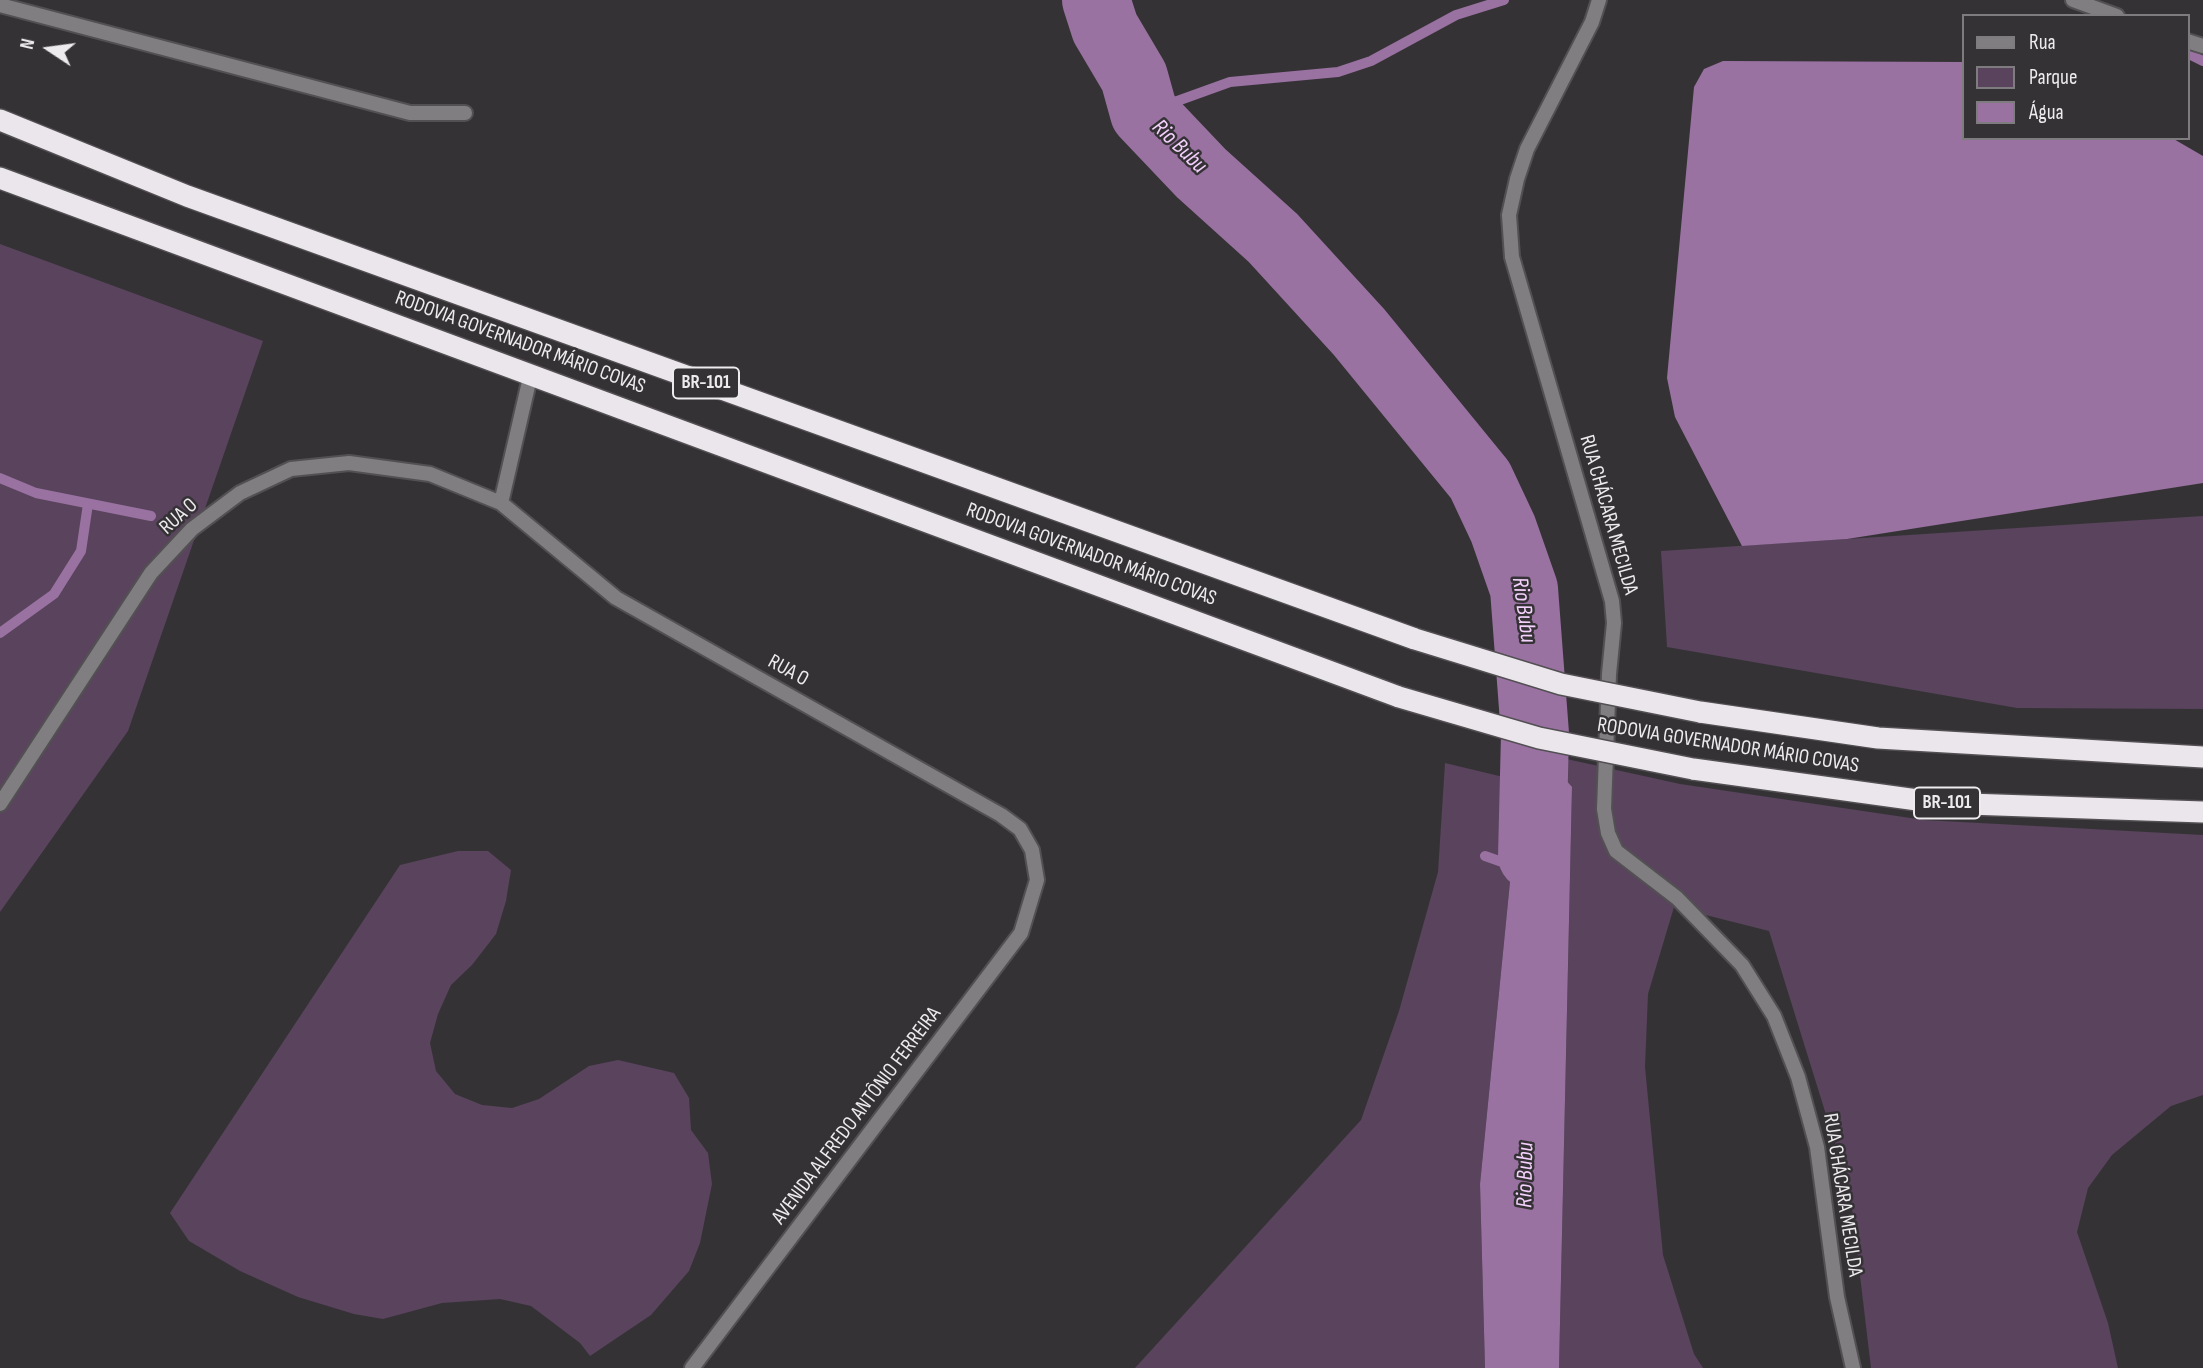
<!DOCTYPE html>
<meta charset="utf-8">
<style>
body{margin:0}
#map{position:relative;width:2203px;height:1368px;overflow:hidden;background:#353236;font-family:"Sofia Sans Condensed",sans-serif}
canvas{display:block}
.legend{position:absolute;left:1962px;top:14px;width:228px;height:126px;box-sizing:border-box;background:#353236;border:2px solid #7f7c80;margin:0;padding:9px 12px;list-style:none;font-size:21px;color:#eeebee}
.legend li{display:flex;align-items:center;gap:14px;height:35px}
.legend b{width:35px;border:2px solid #7f7c80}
.north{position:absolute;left:14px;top:14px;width:70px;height:70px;-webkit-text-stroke:5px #353236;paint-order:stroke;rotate:283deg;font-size:19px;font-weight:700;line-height:28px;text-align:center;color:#eeebee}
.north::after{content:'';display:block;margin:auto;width:24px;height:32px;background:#eeebee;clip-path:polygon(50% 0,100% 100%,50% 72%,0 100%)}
</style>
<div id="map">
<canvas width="2203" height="1368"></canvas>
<ul class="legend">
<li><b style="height:9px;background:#807e80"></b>Rua</li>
<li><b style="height:19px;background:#59435d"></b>Parque</li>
<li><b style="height:19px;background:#9972a1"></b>Água</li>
</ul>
<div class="north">N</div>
</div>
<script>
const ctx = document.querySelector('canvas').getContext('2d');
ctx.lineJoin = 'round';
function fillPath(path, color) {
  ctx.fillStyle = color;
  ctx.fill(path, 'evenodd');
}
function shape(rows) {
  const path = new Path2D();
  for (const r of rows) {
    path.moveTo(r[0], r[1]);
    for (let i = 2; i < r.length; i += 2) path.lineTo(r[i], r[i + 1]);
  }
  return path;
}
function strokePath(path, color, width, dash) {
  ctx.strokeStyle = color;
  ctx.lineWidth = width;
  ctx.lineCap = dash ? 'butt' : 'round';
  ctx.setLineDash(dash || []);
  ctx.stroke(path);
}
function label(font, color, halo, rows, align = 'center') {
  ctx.font = font + ' "Sofia Sans Condensed",sans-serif';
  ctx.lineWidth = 5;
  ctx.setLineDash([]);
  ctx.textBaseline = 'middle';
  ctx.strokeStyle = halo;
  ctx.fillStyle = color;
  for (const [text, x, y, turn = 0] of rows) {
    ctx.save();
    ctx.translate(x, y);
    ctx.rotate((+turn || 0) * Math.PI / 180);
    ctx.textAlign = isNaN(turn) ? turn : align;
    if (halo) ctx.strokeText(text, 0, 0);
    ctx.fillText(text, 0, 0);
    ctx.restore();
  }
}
const green = shape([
 [0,244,263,341,128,731,0,912],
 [2203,516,2203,709,2017,708,1667,647,1661,551],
 [1544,754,1680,784,1924,820,2203,835,2203,1095,2171,1106,2112,1155,2088,1188,2077,1232,2108,1323,2118,1368,1871,1368,1850,1192,1769,931,1674,907,1648,994,1645,1067,1663,1255,1694,1354,1703,1368,1559,1368,1572,788],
 [1445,763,1520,781,1480,1184,1485,1368,1135,1368,1361,1120,1399,1011,1438,872],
 [458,851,488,851,511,870,506,901,496,934,472,965,451,985,438,1014,430,1043,436,1071,455,1094,482,1105,512,1108,539,1099,589,1066,618,1060,674,1073,689,1098,691,1130,708,1153,712,1184,700,1243,689,1271,651,1315,590,1356,580,1343,531,1306,500,1299,442,1303,383,1319,354,1314,298,1297,240,1271,189,1241,170,1213,400,865]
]);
const water = shape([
 [1723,61,1963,62,1963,138,2172,138,2203,156,2203,483,1847,539,1742,546,1675,417,1667,378,1694,87,1704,69],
 [1543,754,1572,787,1559,1368,1485,1368,1480,1184,1520,781]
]);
const stream = shape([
 [2187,53,2203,61],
 [1144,113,1230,82,1338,72,1371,61,1456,15,1504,0],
 [0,478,36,493,151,516],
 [0,633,54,594,81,551,88,504],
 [1485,856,1522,869]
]);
const river = shape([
 [1096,0,1105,28,1134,77,1144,113,1201,173,1273,238,1359,332,1480,480,1503,529,1524,589,1535,734,1532,856]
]);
const lane = shape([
 [0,5,410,113,465,113]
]);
const street = shape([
 [1599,0,1592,22,1527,149,1517,179,1509,215,1512,257,1612,601,1614,623,1609,674,1604,809,1608,833,1616,851,1677,898,1742,965,1774,1016,1798,1077,1817,1147,1837,1297,1853,1368],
 [2073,0,2117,16],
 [2187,41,2203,46],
 [531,373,501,503,616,598,1001,815,1020,829,1032,850,1037,880,1021,933,692,1368],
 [0,804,151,573,192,529,240,493,291,469,349,463,430,474,501,503]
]);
const highway = shape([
 [0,120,187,196,1415,639],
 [0,178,1399,697],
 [1700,712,1878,738,2203,757],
 [1693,769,1939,803,2203,812]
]);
const highwayBridge = shape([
 [1415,639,1561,684,1700,712],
 [1399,697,1539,738,1693,769]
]);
const shields = [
 [706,383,66],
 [1947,803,66]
];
const shieldNames = [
 ["BR-101",706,383],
 ["BR-101",1947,803]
];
const streetNames = [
 ["RODOVIA GOVERNADOR MÁRIO COVAS",520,343,20],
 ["RUA CHÁCARA MECILDA",1608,515,74],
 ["RUA O",179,517,-42],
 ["RODOVIA GOVERNADOR MÁRIO COVAS",1091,555,20],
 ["RUA O",788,671,29],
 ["RODOVIA GOVERNADOR MÁRIO COVAS",1728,746,9],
 ["AVENIDA ALFREDO ANTÔNIO FERREIRA",857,1116,-53],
 ["RUA CHÁCARA MECILDA",1842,1195,81]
];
const waterNames = [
 ["Rio Bubu",1179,147,44],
 ["Rio Bubu",1523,610,82],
 ["Rio Bubu",1526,1175,-89]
];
fillPath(green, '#59435d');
fillPath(water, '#9972a1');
strokePath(stream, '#9972a1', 10);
strokePath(river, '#9972a1', 68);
strokePath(lane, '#535053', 18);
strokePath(street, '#535053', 18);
strokePath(highway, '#535053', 24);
strokePath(lane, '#807e80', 14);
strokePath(street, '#807e80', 14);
strokePath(highway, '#ebe6ec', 21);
strokePath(highwayBridge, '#535053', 24, []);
strokePath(highwayBridge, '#ebe6ec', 21);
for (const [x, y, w] of shields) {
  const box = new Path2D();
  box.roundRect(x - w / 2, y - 15.5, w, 31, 5);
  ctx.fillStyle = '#353236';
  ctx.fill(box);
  strokePath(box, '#eeebee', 2);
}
label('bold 19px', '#eeebee', null, shieldNames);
label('21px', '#eeebee', '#353236', streetNames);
label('italic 23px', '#f5d2fd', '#353236', waterNames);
</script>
